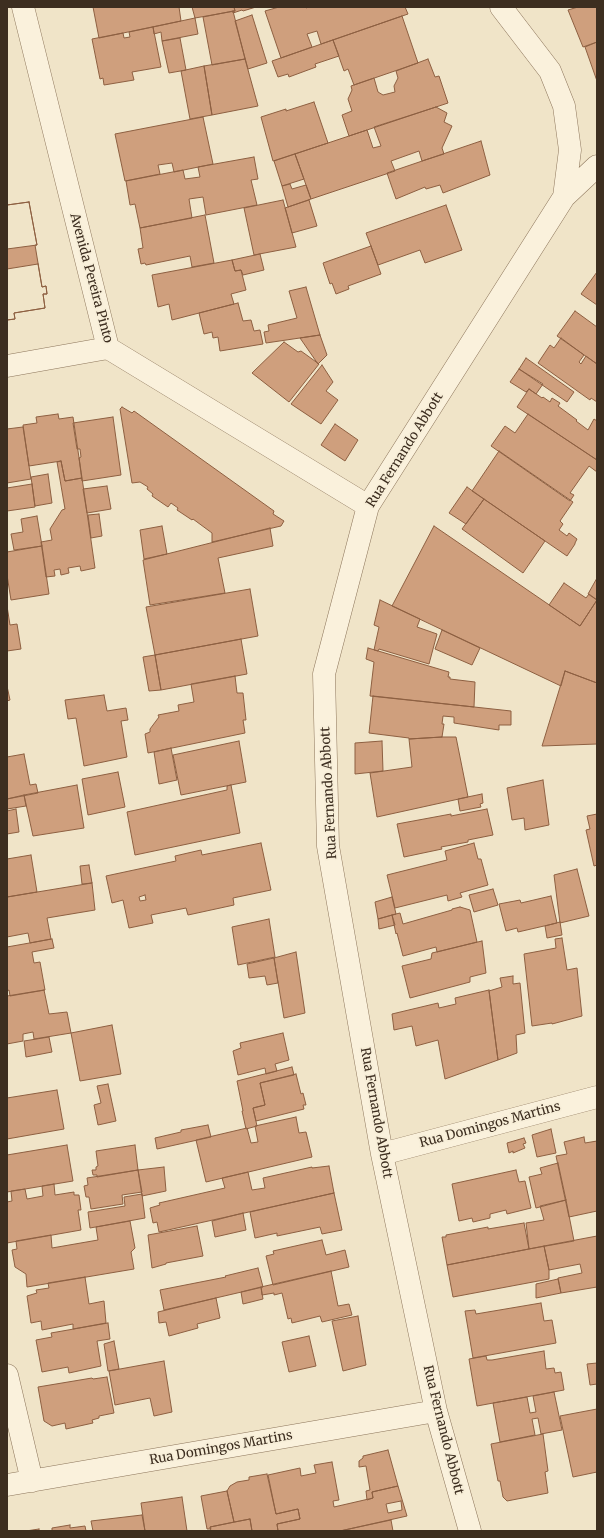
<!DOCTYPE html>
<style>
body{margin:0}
#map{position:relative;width:604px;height:1538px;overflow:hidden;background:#f0e4c8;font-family:Merriweather,serif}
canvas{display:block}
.frame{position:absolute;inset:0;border:8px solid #3d2e20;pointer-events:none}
</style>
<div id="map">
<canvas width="604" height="1538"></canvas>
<div class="frame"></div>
</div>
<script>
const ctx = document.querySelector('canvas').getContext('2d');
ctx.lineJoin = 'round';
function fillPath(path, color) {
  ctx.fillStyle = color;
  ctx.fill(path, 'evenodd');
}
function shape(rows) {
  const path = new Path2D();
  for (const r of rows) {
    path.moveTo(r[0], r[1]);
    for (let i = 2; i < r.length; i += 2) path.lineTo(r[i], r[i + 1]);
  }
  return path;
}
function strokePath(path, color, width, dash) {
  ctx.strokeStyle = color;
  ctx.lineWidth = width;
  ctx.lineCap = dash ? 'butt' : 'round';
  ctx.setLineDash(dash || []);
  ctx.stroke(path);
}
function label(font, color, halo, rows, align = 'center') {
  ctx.font = font + ' Merriweather,serif';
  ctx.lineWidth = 3.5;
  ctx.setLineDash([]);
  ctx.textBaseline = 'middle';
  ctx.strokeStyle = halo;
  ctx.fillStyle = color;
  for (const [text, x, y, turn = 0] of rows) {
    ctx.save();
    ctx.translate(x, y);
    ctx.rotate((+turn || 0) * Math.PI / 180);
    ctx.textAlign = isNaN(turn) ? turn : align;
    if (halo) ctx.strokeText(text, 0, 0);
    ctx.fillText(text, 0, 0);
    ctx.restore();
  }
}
const building = shape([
 [93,7,179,7,181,21,99,38,93,7],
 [192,7,234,7,235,11,195,18,192,7],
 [234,7,256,7,243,11,242,10,233,13,233,11,235,11,234,7],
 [279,7,305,7,306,8,309,7,405,7,408,14,321,44,317,31,307,34,312,47,281,58,265,11,279,7],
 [578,7,597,7,597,42,583,47,568,10,578,7],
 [233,11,245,59,212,65,203,17,233,11],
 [252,15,267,63,248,69,235,21,252,15],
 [402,16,418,63,354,85,348,69,344,71,333,40,402,16],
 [195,18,198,34,162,41,161,32,154,34,153,27,195,18],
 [153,27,161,67,132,72,134,80,104,85,103,78,100,79,92,39,123,33,124,38,130,37,129,32,153,27],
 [180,38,186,70,169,73,162,41,180,38],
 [333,40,339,56,315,64,316,67,289,77,288,74,278,77,272,61,333,40],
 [597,42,597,81,585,47,597,42],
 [245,59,258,106,212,115,204,66,245,59],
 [428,59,435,77,439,76,448,103,349,136,342,115,352,111,348,99,352,90,351,86,374,78,378,92,383,95,395,92,394,86,398,78,396,71,428,59],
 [204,66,212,115,190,119,181,71,204,66],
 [314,102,328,143,273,161,261,117,286,109,286,111,314,102],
 [436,107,447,113,444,122,452,126,442,148,444,154,422,161,419,151,391,161,395,171,311,199,295,154,367,130,373,148,381,146,374,127,436,107],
 [203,117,213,164,174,172,172,163,158,165,160,174,125,181,115,134,203,117],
 [481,141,490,175,443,193,440,185,426,189,425,187,396,199,387,173,481,141],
 [295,154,304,179,282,186,274,161,295,154],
 [254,157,258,179,251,180,257,205,206,215,203,197,189,199,192,218,140,228,135,204,130,205,126,181,183,170,185,179,200,177,198,167,254,157],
 [290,184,292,189,306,185,311,199,288,207,282,186,290,184],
 [283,200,296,247,254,255,244,208,283,200],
 [309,200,317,226,292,233,285,208,309,200],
 [29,202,37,245,35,245,42,287,46,286,47,294,43,294,45,308,14,313,15,319,7,320,7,205,29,202],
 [29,202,37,245,7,249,7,205,29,202],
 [446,205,462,250,425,263,420,250,378,265,366,233,446,205],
 [205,215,214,263,192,267,190,256,146,265,145,263,141,264,138,249,143,248,140,228,205,215],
 [371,246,381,274,348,286,349,289,336,294,332,283,330,284,323,263,371,246],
 [260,254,264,270,243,275,241,270,235,271,232,260,260,254],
 [232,260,235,271,241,270,246,290,231,294,234,304,172,320,169,304,158,307,152,275,232,260],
 [38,264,42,287,46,286,47,294,43,294,45,308,14,313,15,319,7,320,7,269,38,264],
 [597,272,597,305,581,294,597,272],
 [306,287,320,335,266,343,264,332,269,331,268,325,297,318,289,291,306,287],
 [238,303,243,321,251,320,254,331,260,330,263,344,220,351,218,337,213,338,212,332,204,334,199,313,238,303],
 [575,311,597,327,597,364,557,336,575,311],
 [320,335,327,355,318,364,300,338,320,335],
 [561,338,584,355,579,362,581,364,586,356,597,364,597,402,591,398,590,400,538,363,550,345,554,348,561,338],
 [284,342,298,352,301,351,319,364,289,402,252,373,284,342],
 [526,358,574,392,567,402,519,369,526,358],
 [322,365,333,382,326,391,338,400,321,424,291,404,322,365],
 [519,369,543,384,536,394,529,389,526,392,510,382,519,369],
 [529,389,542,398,543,397,550,402,552,398,560,403,558,406,577,420,576,421,588,430,594,419,597,421,597,460,517,407,529,389],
 [122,407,132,413,134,411,274,511,273,514,284,521,281,526,212,542,212,533,193,519,192,520,177,510,178,508,171,503,168,507,152,496,153,494,147,489,148,487,140,482,132,483,120,409,122,407],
 [58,414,59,419,73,417,82,478,65,481,61,461,29,466,23,425,37,423,36,417,58,414],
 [528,414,597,460,597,472,589,466,570,493,574,495,570,501,491,446,505,426,515,433,528,414],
 [113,417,121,475,82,481,79,458,81,457,80,449,77,449,73,423,113,417],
 [335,424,358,440,345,461,321,445,335,424],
 [23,427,31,479,7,483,7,429,23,427],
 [499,451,573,502,560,521,563,524,559,530,567,536,569,533,577,539,575,543,575,544,567,556,472,491,499,451],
 [61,461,65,481,82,478,95,568,81,571,80,566,68,568,69,573,61,575,60,569,54,570,55,576,46,577,41,542,52,540,50,529,62,510,65,509,57,462,61,461],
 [48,474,52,503,35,506,31,477,48,474],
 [32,484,35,507,7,511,7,488,32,484],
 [107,486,111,509,87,513,83,489,107,486],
 [467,487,484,499,466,524,449,513,467,487],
 [484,499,545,541,523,573,462,529,484,499],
 [99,514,102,536,91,538,88,515,99,514],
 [37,516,42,546,14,550,11,534,23,532,21,519,37,516],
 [162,526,167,554,144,559,140,530,162,526],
 [434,526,580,626,597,600,597,683,565,671,561,686,392,606,434,526],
 [270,528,273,546,218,558,225,593,150,605,143,560,270,528],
 [42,546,49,594,11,600,7,575,7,552,42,546],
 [597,578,597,600,588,594,597,578],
 [564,583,586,598,589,594,597,600,580,626,549,605,564,583],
 [250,589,258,636,155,655,146,607,250,589],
 [380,600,420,619,417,627,437,634,429,664,379,649,378,651,374,650,379,627,374,625,380,600],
 [7,606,10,625,17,624,21,649,7,651,7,606],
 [442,630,480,648,472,665,435,649,442,630],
 [241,639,247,674,161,690,155,655,241,639],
 [368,648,449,672,448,677,450,677,450,679,475,682,474,707,370,696,374,662,366,659,368,648],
 [155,655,161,690,149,691,143,657,155,655],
 [565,671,597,683,597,744,542,746,565,671],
 [235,676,237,693,243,693,246,720,243,720,245,733,148,753,145,734,150,732,150,729,159,717,158,715,179,711,178,705,194,702,191,684,235,676],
 [7,686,10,700,7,701,7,686],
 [104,695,107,711,126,708,128,720,121,721,127,757,84,766,76,718,68,719,65,700,104,695],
 [373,696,511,711,511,725,499,725,499,730,454,723,454,717,443,716,442,724,444,724,442,737,409,739,409,738,369,733,373,696],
 [442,737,456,737,468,797,377,817,370,773,412,767,409,739,442,737],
 [239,741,246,782,181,795,173,755,239,741],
 [382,741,383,771,355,774,355,743,382,741],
 [171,748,177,780,159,784,154,752,171,748],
 [24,754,30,785,36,784,38,793,7,799,7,757,24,754],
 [118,772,125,807,88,815,82,779,118,772],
 [543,780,549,825,525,830,524,818,512,820,507,788,543,780],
 [77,785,84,828,33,836,24,795,77,785],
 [231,785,240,833,135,855,127,812,227,790,227,786,231,785],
 [482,794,483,803,480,804,481,807,460,811,458,799,482,794],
 [24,795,26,806,7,809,7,799,24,795],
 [16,809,19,832,7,834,7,811,16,809],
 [487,809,493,835,468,840,468,842,441,847,442,849,404,857,397,824,451,814,451,816,487,809],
 [597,814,597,865,594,866,586,830,590,829,587,816,597,814],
 [261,843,271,890,233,898,234,905,188,915,186,908,151,915,153,923,129,928,123,900,112,903,106,876,176,861,175,856,201,850,202,855,261,843],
 [145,895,146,900,140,901,139,897,145,895],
 [474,843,478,859,481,859,488,885,460,893,462,897,448,901,447,895,395,908,387,875,447,860,445,851,474,843],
 [31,855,37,892,7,897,7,859,31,855],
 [89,865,92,883,82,884,80,866,89,865],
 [577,869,589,916,560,923,554,875,577,869],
 [92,883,95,910,47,918,51,939,30,943,28,933,7,937,7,897,92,883],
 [493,889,498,905,474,912,469,895,493,889],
 [551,896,557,923,518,932,517,928,506,931,499,904,520,900,521,903,551,896],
 [392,897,396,914,378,919,375,902,392,897],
 [460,907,470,910,477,942,437,952,436,947,403,956,397,933,396,934,392,915,400,913,403,924,452,910,452,909,460,907],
 [392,915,395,925,379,929,378,919,392,915],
 [269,919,275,957,238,965,232,927,269,919],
 [560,922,562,935,547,938,545,926,560,922],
 [562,938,567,970,577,968,582,1016,552,1024,552,1023,532,1026,524,954,556,948,555,939,562,938],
 [52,939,54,948,32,952,34,963,40,962,45,990,10,996,9,990,7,991,7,947,52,939],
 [482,941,486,973,470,977,470,982,410,998,402,966,431,959,432,953,482,941],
 [296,952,305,1013,284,1018,274,958,296,952],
 [274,958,278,983,267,985,265,976,249,978,247,964,274,958],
 [513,976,513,984,520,983,525,1033,516,1035,517,1053,498,1060,489,991,502,987,500,978,513,976],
 [44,990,49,1014,67,1012,71,1033,34,1039,33,1032,23,1034,23,1041,7,1044,7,996,44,990],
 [489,990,498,1060,445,1079,438,1040,416,1046,412,1026,394,1030,392,1014,438,1003,439,1008,456,1004,455,998,489,990],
 [112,1025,121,1074,80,1081,71,1033,112,1025],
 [283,1033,289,1060,275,1064,277,1071,266,1074,265,1068,238,1075,233,1051,241,1048,240,1043,283,1033],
 [49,1037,52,1052,26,1057,24,1041,49,1037],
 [292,1067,294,1075,260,1083,265,1105,253,1108,257,1126,246,1129,242,1111,243,1111,237,1081,292,1067],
 [296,1074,301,1094,303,1093,306,1105,303,1105,304,1109,256,1121,253,1108,265,1105,260,1083,296,1074],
 [108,1084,116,1121,98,1125,94,1105,101,1103,97,1086,108,1084],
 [57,1090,64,1129,7,1139,7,1098,57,1090],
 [296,1117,299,1133,306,1132,312,1157,206,1182,196,1140,247,1128,251,1143,258,1142,255,1126,296,1117],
 [208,1125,211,1137,157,1149,155,1138,181,1132,181,1130,208,1125],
 [551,1129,556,1153,537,1157,532,1135,551,1129],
 [584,1137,585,1143,597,1141,597,1211,569,1217,556,1156,567,1154,564,1142,584,1137],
 [524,1138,526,1143,523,1144,525,1148,513,1153,513,1151,509,1153,507,1143,524,1138],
 [67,1145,73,1181,7,1192,7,1155,67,1145],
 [135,1145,138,1170,97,1177,97,1175,93,1175,92,1170,96,1170,96,1167,98,1166,96,1151,135,1145],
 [558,1163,566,1200,536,1208,529,1177,542,1174,540,1168,558,1163],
 [329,1166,334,1193,159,1232,157,1222,153,1223,150,1208,160,1205,159,1203,225,1188,222,1178,248,1172,252,1190,265,1188,263,1178,312,1167,312,1168,329,1166],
 [164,1167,166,1191,142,1196,138,1170,164,1167],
 [138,1170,142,1192,122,1195,123,1204,91,1209,89,1197,86,1197,84,1186,88,1185,87,1178,138,1170],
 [516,1170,519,1182,525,1181,531,1208,507,1214,506,1210,490,1214,490,1218,473,1222,472,1218,459,1221,452,1184,516,1170],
 [54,1184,55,1195,74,1192,74,1195,79,1195,81,1210,78,1210,81,1230,7,1243,7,1202,12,1201,11,1191,25,1189,27,1199,43,1196,42,1186,54,1184],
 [334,1193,342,1230,322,1234,320,1227,277,1236,277,1233,255,1238,250,1212,334,1193],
 [142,1194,145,1218,90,1228,88,1212,125,1206,124,1197,142,1194],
 [566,1200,574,1241,529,1249,526,1223,544,1220,540,1206,566,1200],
 [243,1213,246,1230,215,1237,212,1221,243,1213],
 [130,1221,135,1248,131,1252,134,1269,27,1287,26,1274,15,1267,12,1250,17,1249,16,1241,51,1235,52,1248,98,1240,96,1227,130,1221],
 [524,1223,529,1249,447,1265,442,1237,446,1237,446,1235,488,1227,488,1229,524,1223],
 [197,1226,203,1256,166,1263,166,1264,152,1268,148,1235,197,1226],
 [597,1236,597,1287,561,1293,558,1278,582,1273,580,1264,549,1270,544,1246,597,1236],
 [322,1240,326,1255,345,1250,349,1267,273,1285,266,1256,274,1254,273,1251,322,1240],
 [544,1246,549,1270,549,1279,453,1297,447,1265,544,1246],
 [258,1268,263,1287,164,1310,160,1290,226,1277,225,1276,258,1268],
 [331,1271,338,1306,349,1304,352,1315,322,1322,320,1316,292,1323,291,1318,288,1319,282,1293,274,1295,274,1293,262,1295,261,1287,331,1271],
 [85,1277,89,1304,104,1301,106,1323,73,1329,73,1324,42,1330,41,1321,31,1323,27,1296,37,1293,36,1290,49,1288,48,1283,85,1277],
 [558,1279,561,1293,536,1298,536,1284,558,1279],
 [261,1287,263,1299,243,1304,241,1292,261,1287],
 [216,1298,220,1318,197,1324,198,1328,169,1336,166,1322,159,1323,158,1312,216,1298],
 [541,1303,544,1321,552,1320,556,1343,473,1358,465,1311,475,1310,476,1314,541,1303],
 [358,1316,366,1365,343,1371,332,1321,358,1316],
 [108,1323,110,1339,97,1341,101,1366,69,1373,68,1367,42,1372,36,1340,52,1337,51,1333,108,1323],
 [309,1336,316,1366,289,1372,282,1342,309,1336],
 [114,1341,119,1369,108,1371,104,1344,114,1341],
 [544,1351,546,1369,554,1368,555,1373,561,1372,564,1390,477,1406,469,1359,486,1356,487,1360,492,1360,544,1351],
 [164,1361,172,1412,154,1416,150,1398,115,1405,109,1371,164,1361],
 [597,1363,597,1384,590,1385,587,1364,597,1363],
 [107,1377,114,1413,99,1416,99,1418,92,1420,93,1423,66,1429,65,1423,52,1426,44,1421,38,1387,92,1378,93,1379,107,1377],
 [554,1392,562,1430,541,1434,538,1418,532,1419,535,1435,500,1442,493,1403,527,1397,530,1413,536,1412,533,1396,554,1392],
 [597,1409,597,1472,573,1477,560,1416,597,1409],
 [543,1434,548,1471,545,1472,548,1493,507,1501,503,1497,500,1481,498,1481,491,1444,543,1434],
 [388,1450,398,1486,372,1492,373,1498,367,1500,366,1491,370,1490,366,1466,359,1467,359,1461,363,1458,363,1456,388,1450],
 [332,1462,339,1500,333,1501,334,1507,373,1498,372,1492,398,1486,407,1516,340,1531,278,1531,277,1524,300,1519,298,1509,276,1514,268,1475,300,1468,301,1476,316,1473,314,1465,332,1462],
 [401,1501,402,1510,388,1513,386,1504,401,1501],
 [267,1474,276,1514,298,1509,300,1519,277,1524,278,1531,252,1531,250,1519,234,1522,227,1491,230,1486,237,1482,249,1480,249,1477,267,1474],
 [227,1491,234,1522,210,1527,211,1529,207,1529,201,1496,227,1491],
 [182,1497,187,1531,145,1531,141,1503,182,1497],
 [142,1515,145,1531,93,1531,91,1521,142,1515],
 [250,1519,252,1531,211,1531,210,1527,250,1519],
 [391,1520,393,1531,340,1531,391,1520],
 [70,1525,70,1528,85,1526,86,1531,52,1531,52,1528,70,1525],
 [39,1529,39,1531,26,1531,39,1529]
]);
const minor = shape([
 [23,7,108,348,368,506],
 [501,7,550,71,564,106,570,150,564,197],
 [7,366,108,348],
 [382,1154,597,1097],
 [7,1375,32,1481],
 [7,1485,436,1411],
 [470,1531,436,1411,382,1154,328,846,324,674,368,506,564,197,597,166]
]);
const streetNames = [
 ["Avenida Pereira Pinto",91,278,75],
 ["Rua Fernando Abbott",405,450,-58],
 ["Rua Fernando Abbott",329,793,-93],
 ["Rua Fernando Abbott",376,1113,80],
 ["Rua Domingos Martins",490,1125,-15],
 ["Rua Fernando Abbott",443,1430,76],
 ["Rua Domingos Martins",221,1448,-10]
];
fillPath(building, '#cf9f7d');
strokePath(building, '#8d5f41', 1);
strokePath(minor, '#8d765c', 23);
strokePath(minor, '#faf1dc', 22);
label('13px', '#3d2e20', '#f7eed8', streetNames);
</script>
